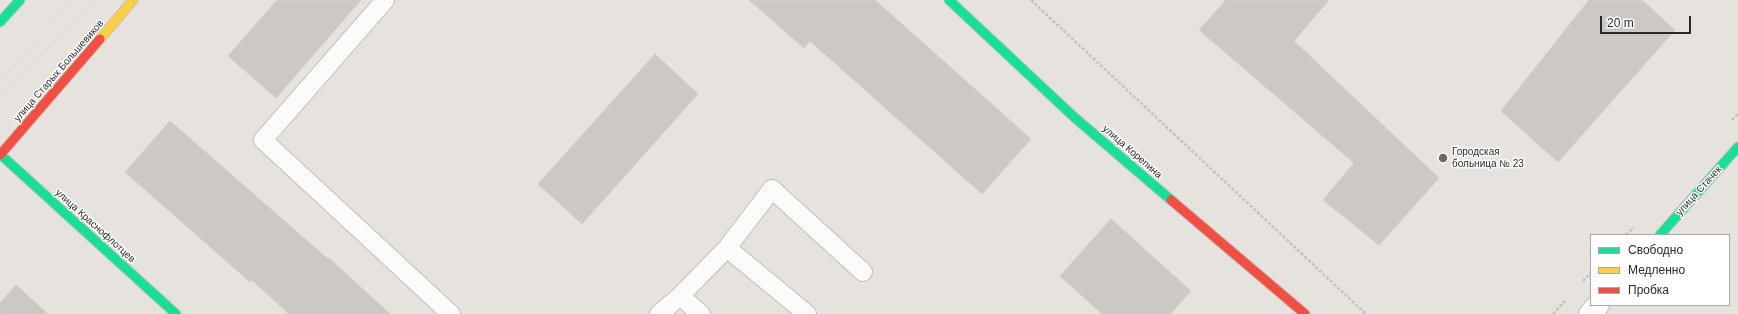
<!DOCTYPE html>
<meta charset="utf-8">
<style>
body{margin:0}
#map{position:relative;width:1738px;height:314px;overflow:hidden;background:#e6e2de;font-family:Arial,sans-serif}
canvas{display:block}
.legend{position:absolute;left:1590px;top:234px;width:140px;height:72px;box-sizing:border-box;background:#fff;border:1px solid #a9a9a9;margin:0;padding:5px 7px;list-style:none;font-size:12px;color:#282828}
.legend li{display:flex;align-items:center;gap:8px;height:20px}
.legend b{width:20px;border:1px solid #a9a9a9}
.scale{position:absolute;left:1600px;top:16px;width:91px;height:18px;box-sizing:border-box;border:2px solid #282828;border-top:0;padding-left:5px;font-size:12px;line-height:14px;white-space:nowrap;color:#282828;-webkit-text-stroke:3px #fff;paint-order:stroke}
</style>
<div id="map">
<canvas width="1738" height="314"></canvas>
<ul class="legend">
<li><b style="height:5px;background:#16e098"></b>Свободно</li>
<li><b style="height:5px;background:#ffcf43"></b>Медленно</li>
<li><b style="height:5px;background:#f24e42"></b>Пробка</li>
</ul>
<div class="scale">20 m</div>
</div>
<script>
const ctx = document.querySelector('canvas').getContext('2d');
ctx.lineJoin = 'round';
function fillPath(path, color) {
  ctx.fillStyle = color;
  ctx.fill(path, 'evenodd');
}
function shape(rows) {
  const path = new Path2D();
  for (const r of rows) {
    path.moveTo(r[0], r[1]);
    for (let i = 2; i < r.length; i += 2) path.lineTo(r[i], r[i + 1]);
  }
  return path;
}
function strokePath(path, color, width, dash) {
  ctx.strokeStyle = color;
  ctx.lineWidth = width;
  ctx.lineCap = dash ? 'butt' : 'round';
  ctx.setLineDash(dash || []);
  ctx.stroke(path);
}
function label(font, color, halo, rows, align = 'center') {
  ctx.font = font + ' Arial,sans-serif';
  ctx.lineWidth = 3;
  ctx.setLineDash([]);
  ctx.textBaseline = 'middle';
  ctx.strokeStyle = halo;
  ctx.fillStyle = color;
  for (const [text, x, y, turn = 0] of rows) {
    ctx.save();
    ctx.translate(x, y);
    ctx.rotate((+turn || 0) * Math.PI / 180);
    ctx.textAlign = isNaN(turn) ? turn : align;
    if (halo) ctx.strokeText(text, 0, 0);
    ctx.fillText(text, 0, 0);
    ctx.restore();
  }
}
const building = shape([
 [277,0,361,0,276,98,228,56,277,0],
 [749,0,875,0,1031,139,982,194,810,41,804,48,749,0],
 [1226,0,1329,0,1294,41,1439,178,1379,245,1323,200,1354,163,1199,30,1226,0],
 [1589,0,1642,0,1675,30,1558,162,1501,111,1589,0],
 [655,54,698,94,582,224,538,184,655,54],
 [170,121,328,259,329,258,390,314,289,314,252,280,250,282,125,172,170,121],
 [1111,219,1191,291,1170,314,1102,314,1060,276,1111,219],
 [16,285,48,314,0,314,0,303,16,285]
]);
const path = shape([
 [1031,0,1366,314],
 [1732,120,1738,114],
 [1626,235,1634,227],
 [1583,281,1591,273],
 [1553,314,1565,301]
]);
const lane = shape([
 [385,0,263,140,451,314],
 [727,248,807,314],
 [680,296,701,314],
 [659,314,680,296,727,248,772,189,863,272]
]);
const street = shape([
 [1590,314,1598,305]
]);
const fast = shape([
 [949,0,1074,117,1171,200],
 [0,22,20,0],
 [0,154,176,314],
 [1660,235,1738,147]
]);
const slow = shape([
 [100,39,133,0]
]);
const jam = shape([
 [0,155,100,39],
 [1171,200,1305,314]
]);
const tram = shape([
 [0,81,73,0],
 [0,99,93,0]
]);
const markers = [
 [1443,158,5,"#6a6968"]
];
const streetNames = [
 ["улица Старых Большевиков",59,71,-49],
 ["улица Корепина",1132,152,41],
 ["улица Стачек",1699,191,-48],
 ["улица Краснофлотцев",95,226,42]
];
const poiNames = [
 ["Городская",1452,152],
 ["больница № 23",1452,164]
];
fillPath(building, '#cbc8c5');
strokePath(building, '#d1ceca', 1);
strokePath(lane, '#c0bebf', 20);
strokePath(street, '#c0bebf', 24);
strokePath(fast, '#c0bebf', 11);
strokePath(slow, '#c0bebf', 11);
strokePath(jam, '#c0bebf', 11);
strokePath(path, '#c3c2c2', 2.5, [3, 2]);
strokePath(lane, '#fbfbfa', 18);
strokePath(street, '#fbfbfa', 22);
strokePath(fast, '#16e098', 9);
strokePath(slow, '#ffcf43', 9);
strokePath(jam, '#f24e42', 9);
strokePath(tram, '#dddcdd', 1);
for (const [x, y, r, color] of markers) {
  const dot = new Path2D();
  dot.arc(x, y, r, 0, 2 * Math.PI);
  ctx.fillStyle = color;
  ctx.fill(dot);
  strokePath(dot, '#fff', 1.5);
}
label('10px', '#282828', '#fff', streetNames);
label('10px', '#282828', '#fff', poiNames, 'left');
</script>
